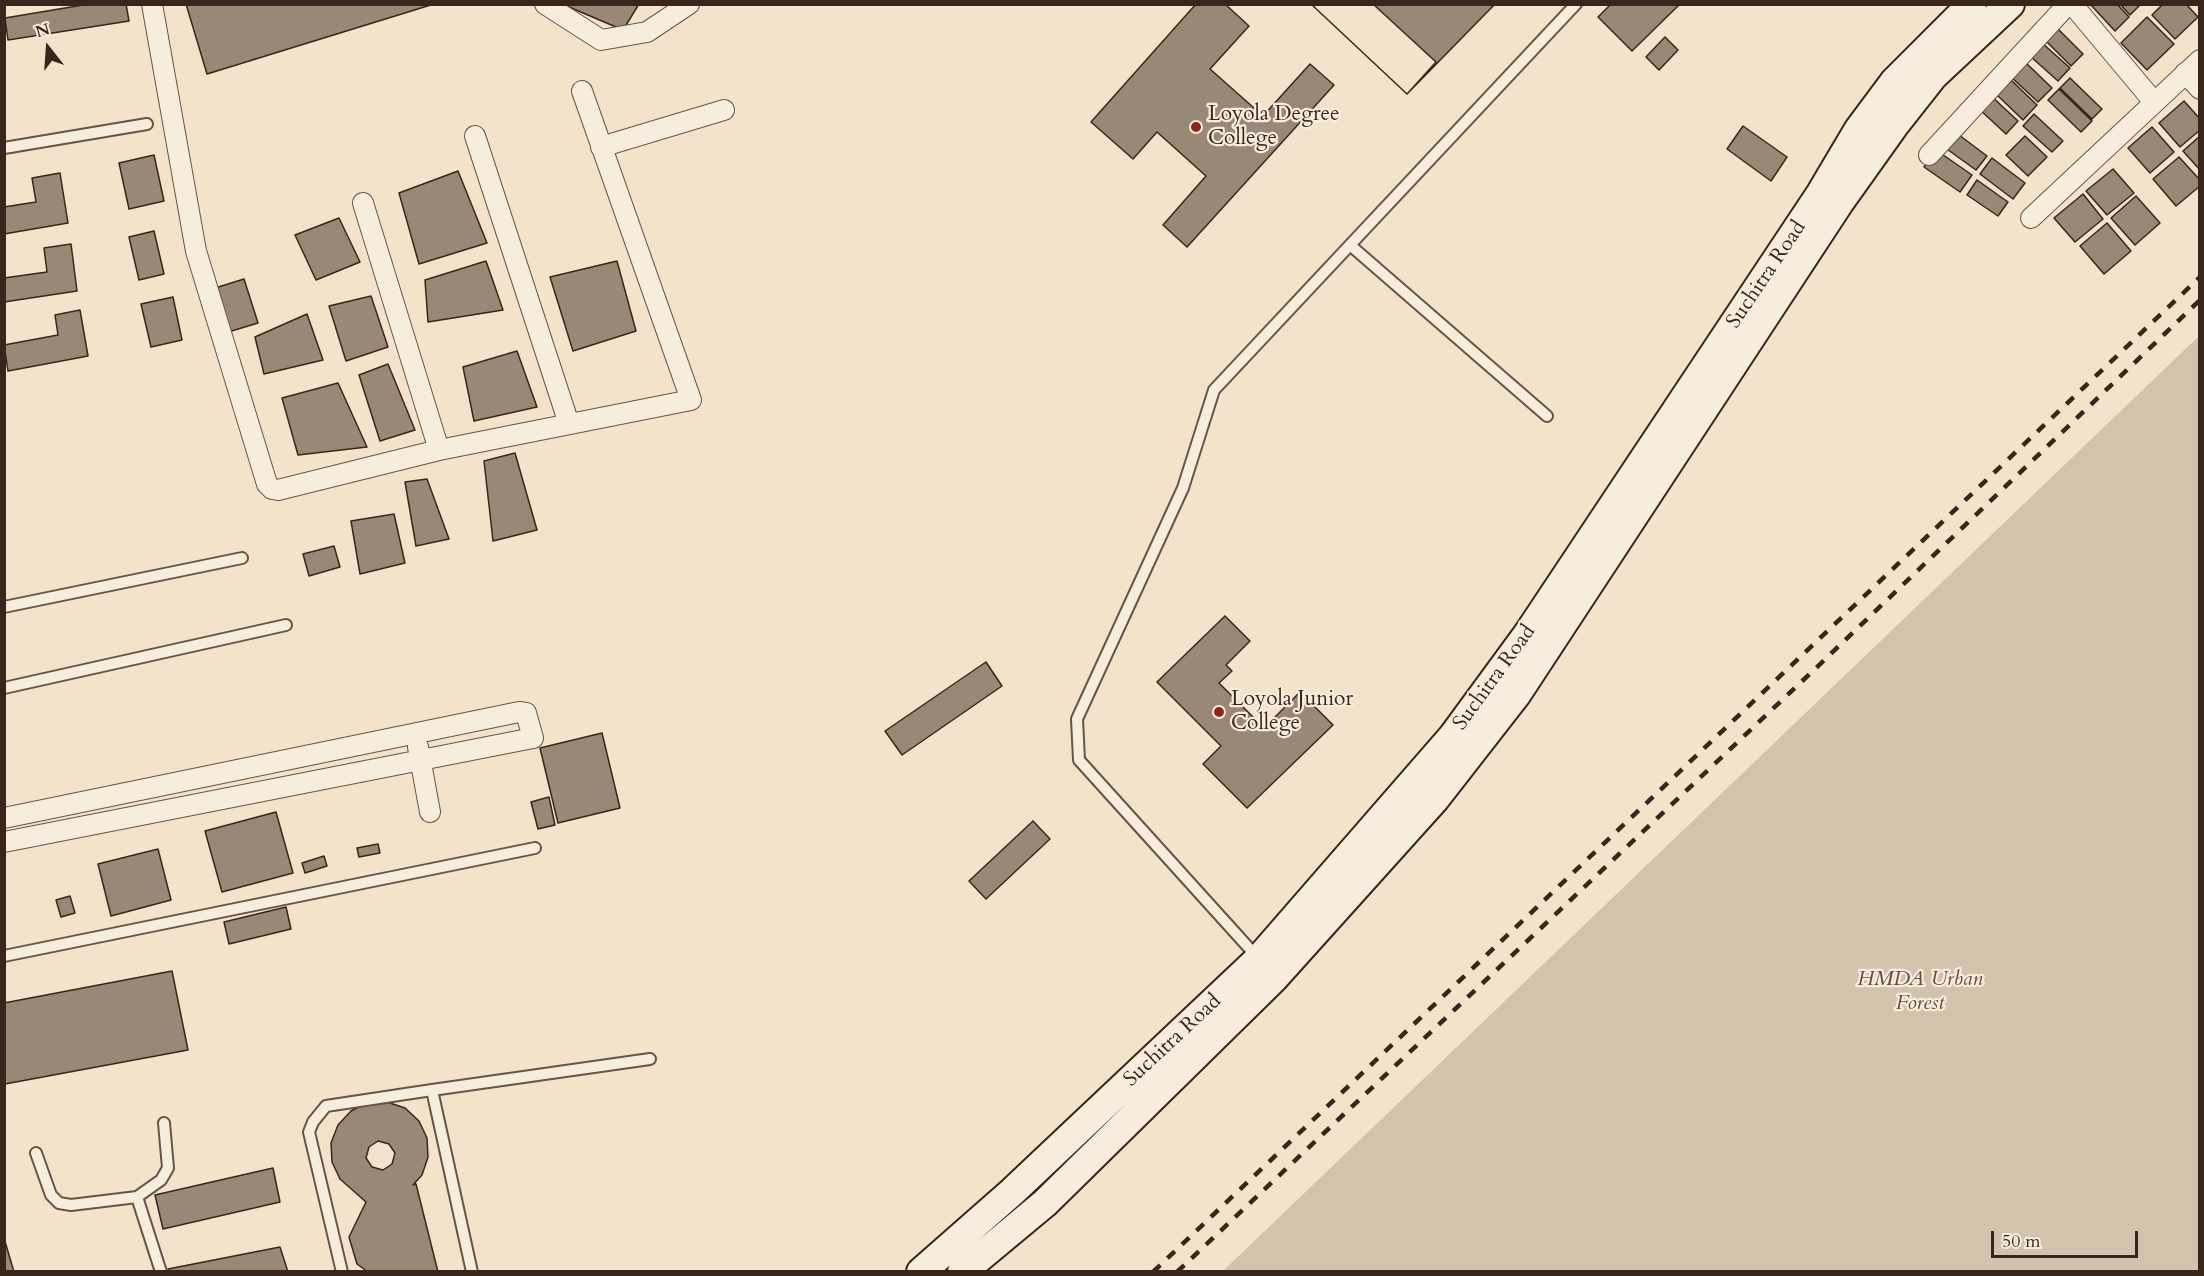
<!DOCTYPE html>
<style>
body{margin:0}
#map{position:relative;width:2204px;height:1276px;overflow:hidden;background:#f3e3cb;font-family:Cardo,serif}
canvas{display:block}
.frame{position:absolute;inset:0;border:6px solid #39251b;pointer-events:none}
.north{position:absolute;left:18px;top:18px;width:60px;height:60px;-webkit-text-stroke:4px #f7eddd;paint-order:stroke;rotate:343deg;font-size:16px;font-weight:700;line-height:24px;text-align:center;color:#39251b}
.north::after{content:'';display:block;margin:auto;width:21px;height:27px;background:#39251b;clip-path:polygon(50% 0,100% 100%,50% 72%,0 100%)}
.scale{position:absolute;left:1991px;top:1231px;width:147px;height:27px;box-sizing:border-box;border:3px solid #39251b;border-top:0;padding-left:8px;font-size:18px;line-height:21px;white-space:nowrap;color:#39251b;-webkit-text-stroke:4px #f7eddd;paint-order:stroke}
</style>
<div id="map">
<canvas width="2204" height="1276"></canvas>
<div class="frame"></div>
<div class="north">N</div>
<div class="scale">50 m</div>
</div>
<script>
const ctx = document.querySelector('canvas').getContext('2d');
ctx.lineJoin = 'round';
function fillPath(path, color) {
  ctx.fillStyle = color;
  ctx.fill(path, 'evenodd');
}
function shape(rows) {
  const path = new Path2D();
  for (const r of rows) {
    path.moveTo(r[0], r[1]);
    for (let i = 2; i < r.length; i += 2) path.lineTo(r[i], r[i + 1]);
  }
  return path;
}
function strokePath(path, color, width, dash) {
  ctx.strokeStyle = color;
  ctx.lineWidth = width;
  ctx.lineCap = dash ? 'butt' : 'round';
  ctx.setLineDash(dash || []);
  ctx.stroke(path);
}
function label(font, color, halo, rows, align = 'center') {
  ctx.font = font + ' Cardo,serif';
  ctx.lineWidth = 4.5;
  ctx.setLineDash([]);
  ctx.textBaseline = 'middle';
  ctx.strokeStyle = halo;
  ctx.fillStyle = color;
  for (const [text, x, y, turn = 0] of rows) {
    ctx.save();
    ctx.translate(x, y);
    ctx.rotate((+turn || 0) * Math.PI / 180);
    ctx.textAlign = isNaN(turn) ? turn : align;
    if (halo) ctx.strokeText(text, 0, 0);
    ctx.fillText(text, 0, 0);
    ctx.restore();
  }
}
const green = shape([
 [2199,336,2199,1271,1223,1271]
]);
const building = shape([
 [89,4,126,4,129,21,8,40,5,18,89,4],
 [186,4,434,4,207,74,186,4],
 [562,4,639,4,623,30,562,4],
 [1196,4,1225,4,1249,26,1210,69,1263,116,1310,64,1334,85,1187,247,1163,225,1206,176,1157,132,1133,159,1091,122,1196,4],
 [1311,4,1373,4,1436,62,1407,94,1311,4],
 [1311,4,1495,4,1407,94,1311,4],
 [1611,4,1680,4,1632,51,1598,17,1611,4],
 [2090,4,2117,4,2129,17,2115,31,2090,4],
 [2120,4,2141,4,2130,15,2120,4],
 [2163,4,2186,4,2198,17,2175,39,2152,15,2163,4],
 [2147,17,2174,44,2147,70,2121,43,2147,17],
 [2058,29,2083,54,2071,66,2046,41,2058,29],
 [1665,37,1678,50,1659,70,1646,57,1665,37],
 [2042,43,2070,68,2058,81,2030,56,2042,43],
 [2024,61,2052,88,2038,102,2010,76,2024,61],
 [2009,78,2037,105,2023,120,1995,93,2009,78],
 [2070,78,2102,109,2092,119,2060,88,2070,78],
 [2059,89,2092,121,2081,132,2048,100,2059,89],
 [1990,95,2018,121,2006,134,1978,108,1990,95],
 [2184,101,2200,119,2200,130,2180,147,2159,123,2184,101],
 [2034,114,2063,141,2052,152,2023,126,2034,114],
 [1743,126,1787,157,1771,181,1727,149,1743,126],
 [2152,127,2174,152,2150,173,2128,148,2152,127],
 [1955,132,1987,156,1976,170,1944,147,1955,132],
 [2025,136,2047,157,2028,176,2006,155,2025,136],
 [2200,136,2200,170,2183,151,2200,136],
 [1936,150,1972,175,1960,192,1924,167,1936,150],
 [154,155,164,201,129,209,119,163,154,155],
 [2179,157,2200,180,2200,186,2176,206,2153,179,2179,157],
 [1992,158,2025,183,2013,199,1980,174,1992,158],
 [2113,169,2134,193,2107,215,2086,191,2113,169],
 [458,171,487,243,419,264,399,193,458,171],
 [60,173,68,223,4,234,4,207,36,202,32,178,60,173],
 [1977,180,2008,202,1998,216,1967,195,1977,180],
 [2083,194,2103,219,2075,242,2054,218,2083,194],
 [2136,196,2160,223,2135,245,2111,218,2136,196],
 [339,218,360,262,316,280,295,235,339,218],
 [2107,223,2131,251,2104,274,2080,246,2107,223],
 [154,231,164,274,139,280,129,237,154,231],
 [71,244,77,291,4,302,4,278,47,272,44,248,71,244],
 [486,261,503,310,428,322,425,280,486,261],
 [617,261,636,331,573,351,550,277,617,261],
 [244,279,258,323,225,333,212,289,244,279],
 [371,296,388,347,346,361,329,306,371,296],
 [173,297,182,340,151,347,141,304,173,297],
 [80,310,88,356,8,371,4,345,58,335,55,315,80,310],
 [307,314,323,360,264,374,255,337,307,314],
 [517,351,537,407,474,421,463,367,517,351],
 [388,364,415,430,380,441,359,375,388,364],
 [338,383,367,447,298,455,282,398,338,383],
 [515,453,537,530,493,541,484,461,515,453],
 [427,479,449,539,416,546,405,482,427,479],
 [394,514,405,563,360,574,351,521,394,514],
 [334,546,340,567,309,576,303,554,334,546],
 [1225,616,1250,641,1226,665,1232,671,1219,683,1264,728,1300,692,1333,725,1247,808,1203,764,1221,746,1157,682,1225,616],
 [986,662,1002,686,902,755,885,731,986,662],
 [602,733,620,808,558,823,540,748,602,733],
 [549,797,555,825,538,829,531,802,549,797],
 [276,812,293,873,222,892,205,831,276,812],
 [1033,821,1050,839,986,899,969,881,1033,821],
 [378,844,380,853,359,857,357,848,378,844],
 [158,849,171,900,111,916,98,864,158,849],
 [324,856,327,866,305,873,302,863,324,856],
 [70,896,75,913,61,917,56,900,70,896],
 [286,907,291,929,229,944,224,922,286,907],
 [172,971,188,1050,5,1084,4,1003,172,971],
 [368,1102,387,1102,405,1108,419,1121,427,1138,428,1157,422,1175,413,1185,416,1184,438,1272,368,1272,357,1264,349,1237,366,1202,340,1179,332,1162,331,1143,338,1125,351,1111,368,1102],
 [378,1141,389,1144,395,1153,392,1164,383,1170,372,1167,366,1158,369,1147,378,1141],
 [273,1168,280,1202,163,1229,155,1195,273,1168],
 [4,1238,14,1272,4,1272,4,1238],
 [280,1247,288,1272,169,1272,168,1269,280,1247]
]);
const lane = shape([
 [4,148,147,124],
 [1350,245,1547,416],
 [4,607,242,558],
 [4,688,286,625],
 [4,956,535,848],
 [1258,958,1079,760,1077,719,1183,488,1214,390,1576,4],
 [36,1153,51,1195,59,1203,71,1205,137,1197,161,1180,168,1168,164,1123],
 [137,1197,161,1272],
 [342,1272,309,1132,313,1122,326,1106,432,1090],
 [472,1272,432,1090,650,1059]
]);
const street = shape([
 [152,4,196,251,267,484,272,489,278,490,439,450,691,400,582,91],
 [545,4,601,40,647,32,689,4],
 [2072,4,2154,102],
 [2185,73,2200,89],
 [475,136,569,424],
 [601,147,724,110],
 [1929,155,2068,4],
 [363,203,439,450],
 [2031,218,2200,60],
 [418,747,430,812],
 [4,818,519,712,526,713,533,738,4,842]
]);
const secondary = shape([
 [921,1272,1012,1192,1259,959,1453,736,1527,635,1821,193,1859,129,1894,82,1972,4],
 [962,1272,1045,1203,1274,978,1435,799,1516,695,1839,203,1896,123,1933,76,2010,4]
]);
const rail = shape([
 [1153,1272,2200,277],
 [1177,1272,1816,668,2200,300]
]);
const markers = [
 [1196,127,6,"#8f2418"],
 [1219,712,6,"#8f2418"]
];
const poiNames = [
 ["Loyola Degree",1208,115],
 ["College",1208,139],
 ["Loyola Junior",1231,700],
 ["College",1231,724]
];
const streetNames = [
 ["Suchitra Road",1767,275,-56],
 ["Suchitra Road",1495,678,-54],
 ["Suchitra Road",1173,1041,-43]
];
const parkNames = [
 ["HMDA Urban",1920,980],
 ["Forest",1920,1004]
];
fillPath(green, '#d3c3ad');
fillPath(building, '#9a8877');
strokePath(building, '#39251b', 1.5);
strokePath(lane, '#685447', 14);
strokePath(street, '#685447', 22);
strokePath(secondary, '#39251b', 32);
strokePath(lane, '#f7eddd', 10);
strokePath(street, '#f7eddd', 20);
strokePath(secondary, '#f7eddd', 28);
strokePath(rail, '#39251b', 4.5, [10, 10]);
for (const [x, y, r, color] of markers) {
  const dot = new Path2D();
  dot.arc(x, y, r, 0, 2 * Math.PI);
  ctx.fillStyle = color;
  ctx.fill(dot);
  strokePath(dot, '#f7eddd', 2);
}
label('21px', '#39251b', '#f7eddd', poiNames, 'left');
label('21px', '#39251b', '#f7eddd', streetNames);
label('italic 21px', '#604c40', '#f7eddd', parkNames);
</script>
